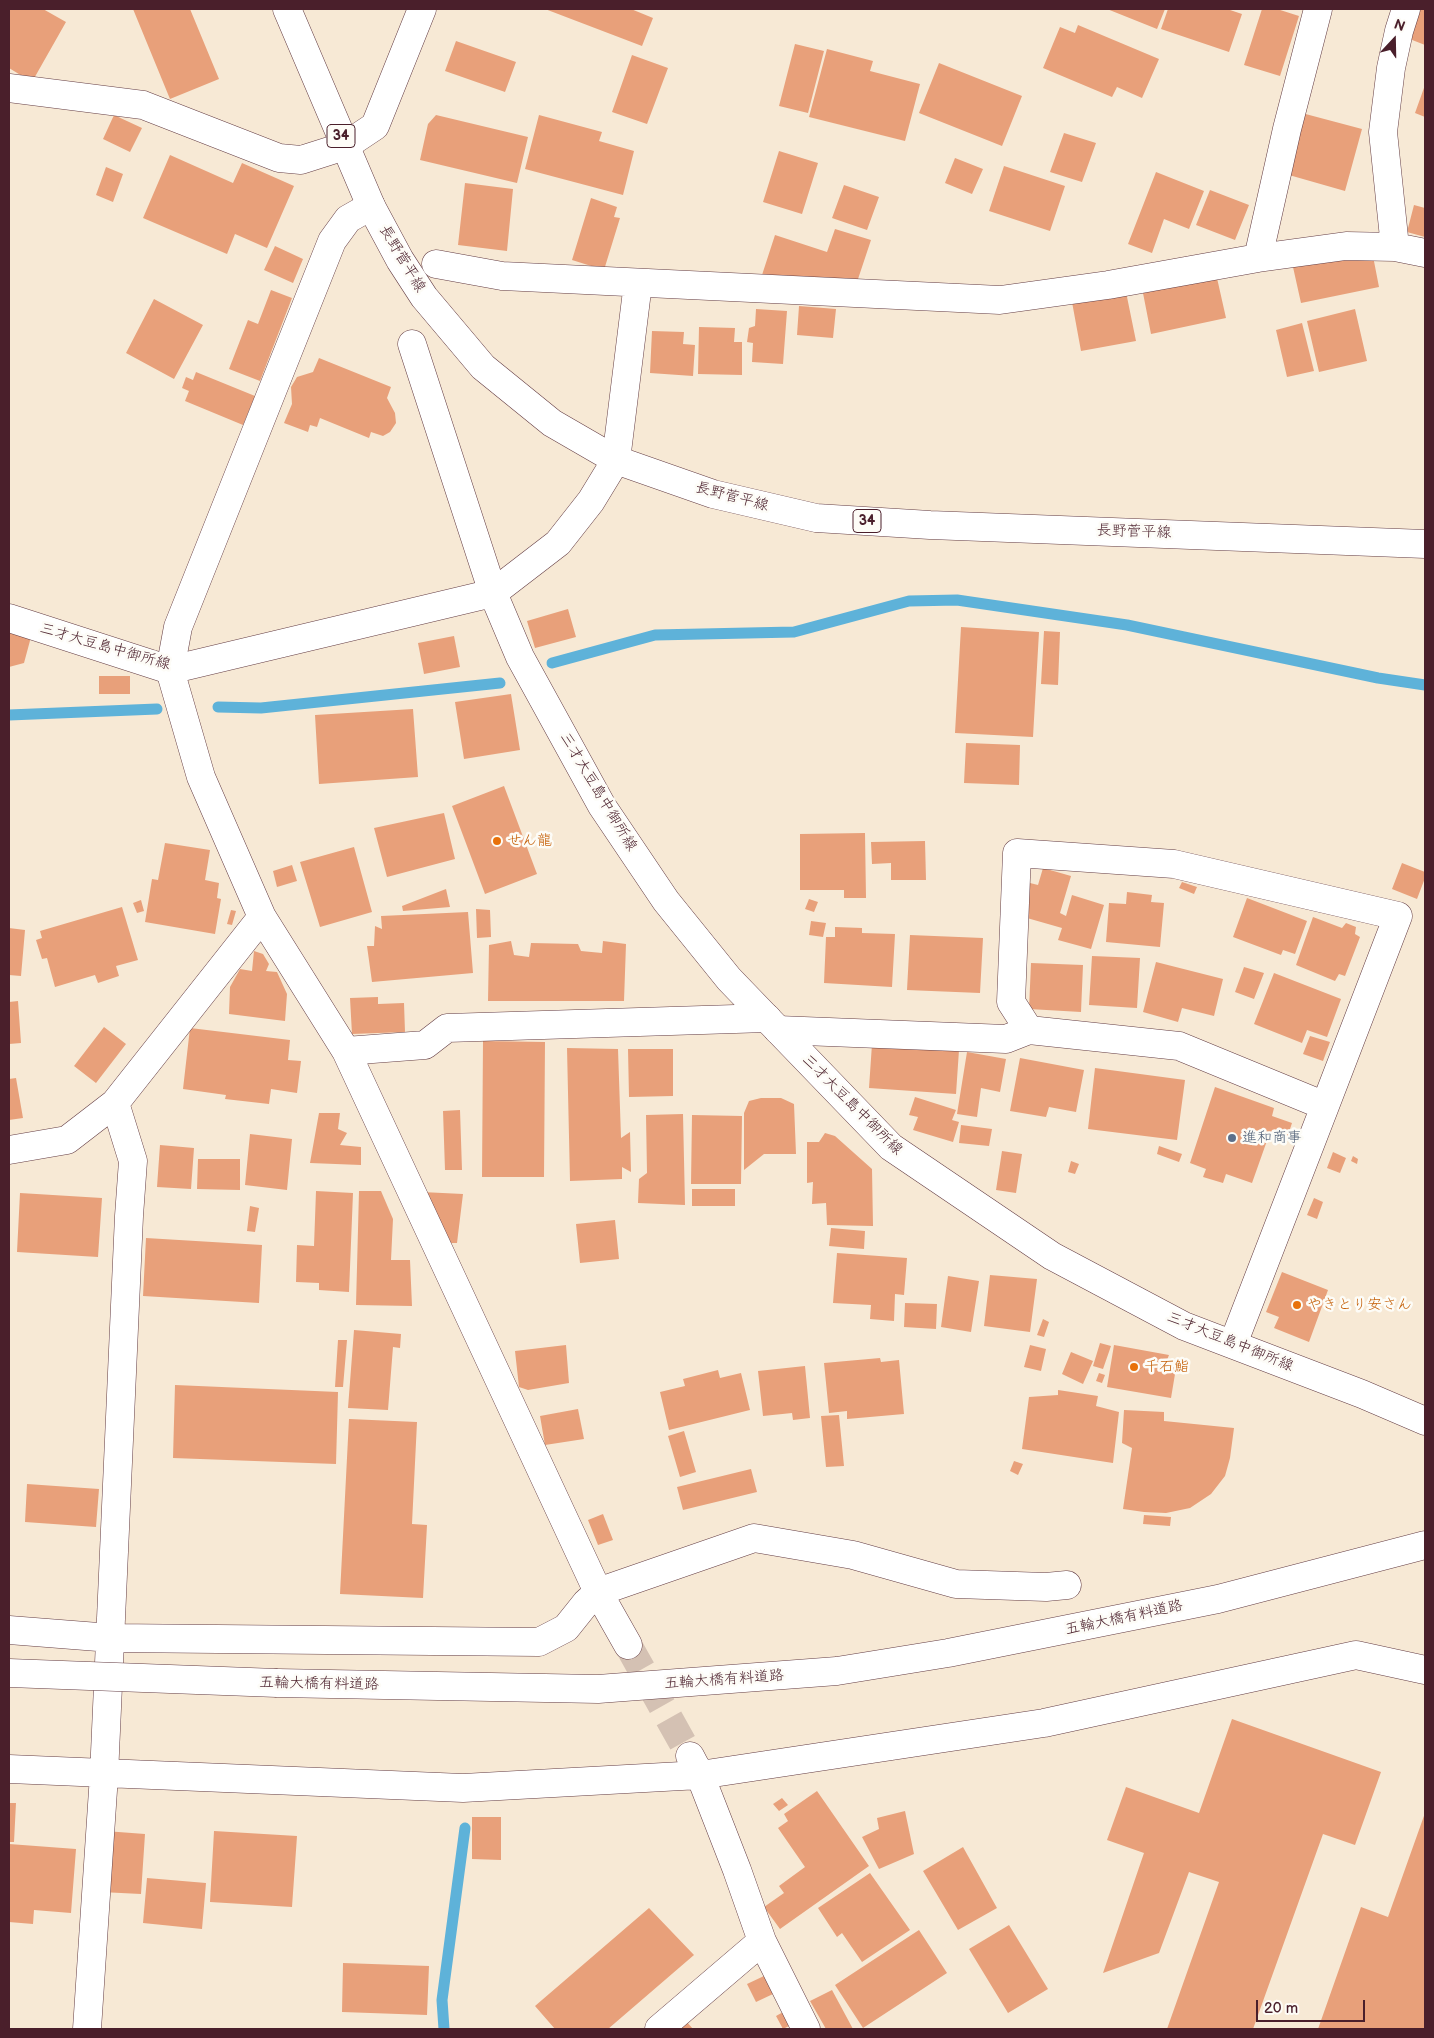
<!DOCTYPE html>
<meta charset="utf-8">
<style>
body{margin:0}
#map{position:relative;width:1434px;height:2038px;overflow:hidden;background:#f7e9d5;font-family:"Balsamiq Sans",sans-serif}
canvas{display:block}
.frame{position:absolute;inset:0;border:10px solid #4a1f2b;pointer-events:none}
.north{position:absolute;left:1369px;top:15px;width:50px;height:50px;-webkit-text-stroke:4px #fdfcf7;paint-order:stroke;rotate:21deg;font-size:14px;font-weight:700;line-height:20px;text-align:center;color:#4a1f2b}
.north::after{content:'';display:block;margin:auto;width:18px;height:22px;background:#4a1f2b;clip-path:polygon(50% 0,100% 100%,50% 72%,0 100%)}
.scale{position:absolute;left:1256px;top:2000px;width:109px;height:22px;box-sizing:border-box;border:2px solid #4a1f2b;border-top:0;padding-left:6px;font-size:15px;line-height:18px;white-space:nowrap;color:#4a1f2b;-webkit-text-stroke:4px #fdfcf7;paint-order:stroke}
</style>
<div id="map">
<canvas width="1434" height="2038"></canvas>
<div class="frame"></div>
<div class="north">N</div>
<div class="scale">20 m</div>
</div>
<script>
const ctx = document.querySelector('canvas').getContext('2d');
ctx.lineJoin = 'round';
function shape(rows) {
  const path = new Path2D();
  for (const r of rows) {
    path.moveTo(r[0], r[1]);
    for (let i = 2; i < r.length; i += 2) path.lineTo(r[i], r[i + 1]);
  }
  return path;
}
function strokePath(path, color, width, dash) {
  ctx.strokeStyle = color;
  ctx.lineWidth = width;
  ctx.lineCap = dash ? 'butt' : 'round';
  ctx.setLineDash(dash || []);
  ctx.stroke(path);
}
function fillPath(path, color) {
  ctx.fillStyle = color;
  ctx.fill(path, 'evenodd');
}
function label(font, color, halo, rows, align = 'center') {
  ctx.font = font + ' "Balsamiq Sans","Klee One",sans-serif';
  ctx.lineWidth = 5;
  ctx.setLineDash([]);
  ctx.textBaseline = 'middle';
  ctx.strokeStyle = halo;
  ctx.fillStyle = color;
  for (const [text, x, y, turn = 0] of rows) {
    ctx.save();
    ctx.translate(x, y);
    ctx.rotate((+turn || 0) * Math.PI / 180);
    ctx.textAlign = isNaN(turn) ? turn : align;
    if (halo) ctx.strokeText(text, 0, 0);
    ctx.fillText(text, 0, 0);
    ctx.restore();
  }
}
const stream = shape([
 [552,663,655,635,794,632,909,601,957,600,1127,625,1378,678,1425,685],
 [218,707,261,708,500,683],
 [9,715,157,709],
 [444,2029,442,2000,465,1828]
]);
const building = shape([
 [9,9,43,9,66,22,32,82,9,68],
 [133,9,190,9,219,79,170,99],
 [545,9,631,9,653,18,642,46],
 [1107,9,1165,9,1157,29],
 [1168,9,1227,9,1242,14,1229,52,1161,29],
 [1262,9,1277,9,1299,16,1280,76,1244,65],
 [1413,9,1425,9,1425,45,1402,36],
 [1078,25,1159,59,1142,98,1117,87,1112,97,1043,68,1060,27,1075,33],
 [456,41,516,62,505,92,445,71],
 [795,44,824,51,808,113,779,106],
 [827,49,873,61,870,71,920,84,905,141,809,117],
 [632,55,668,68,647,124,612,112],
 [939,63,1022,96,1002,146,919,113],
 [1425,85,1425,117,1415,113],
 [1298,112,1362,129,1345,191,1282,173],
 [114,115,142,128,130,152,103,139],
 [436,115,528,137,517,183,420,160,428,124],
 [539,115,602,132,599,141,634,151,623,195,525,169],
 [1064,133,1096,143,1082,182,1050,172],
 [779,151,818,163,802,214,763,202],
 [170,155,233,183,242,163,294,186,267,248,235,234,227,254,143,218],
 [955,158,983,169,972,194,945,183],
 [1004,166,1065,186,1050,231,989,211],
 [106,167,123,174,113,202,96,195],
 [1156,172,1204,191,1189,229,1164,219,1152,253,1128,244],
 [465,183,513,189,507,251,458,245],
 [844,185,879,197,867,230,832,218],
 [1210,190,1249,205,1235,240,1196,225],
 [591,198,617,207,614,217,620,218,604,270,572,260],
 [1414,205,1425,208,1425,237,1407,232],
 [835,229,871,240,858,279,762,275,775,235,827,252],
 [275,246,303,259,293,283,264,270],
 [1372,251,1379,287,1301,303,1293,267],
 [1217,278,1226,318,1151,334,1143,293],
 [271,290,292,298,260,381,229,369,248,320,258,324],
 [1126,292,1136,341,1081,351,1072,302],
 [154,299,203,325,174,379,126,353],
 [799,306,836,309,833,338,797,335],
 [756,309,787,311,783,364,752,362,753,343,747,342,749,328,755,326],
 [1355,309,1367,361,1319,372,1307,321],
 [1302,323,1314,371,1287,377,1276,330],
 [699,327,735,328,734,342,742,342,742,375,698,374],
 [652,331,684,332,683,344,695,345,693,376,650,373],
 [319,358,391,387,387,398,395,413,396,423,390,432,383,436,371,432,369,438,320,418,317,427,310,425,308,432,284,423,292,404,291,387,297,377,313,372],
 [196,372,255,396,243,425,185,401,189,391,182,388,186,377,193,380],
 [568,609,576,637,535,648,527,621],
 [961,627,1039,632,1033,737,955,733],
 [9,631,31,637,24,663,9,667],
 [1044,631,1060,632,1058,685,1041,684],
 [454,636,460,667,424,674,418,643],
 [99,676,130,676,130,694,99,694],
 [511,694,520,750,464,759,455,702],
 [413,709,418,777,319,784,315,715],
 [966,743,1020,745,1019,785,964,783],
 [504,786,537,874,485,894,452,806],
 [444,813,455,859,387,877,374,828],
 [865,833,866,898,844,898,844,890,800,890,800,834],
 [925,841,926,880,891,880,891,863,872,864,871,842],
 [165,843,210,850,205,880,219,883,217,898,221,899,215,934,145,922,152,879,158,880],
 [354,847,372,912,320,927,300,862],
 [1402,863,1425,872,1425,878,1417,899,1392,889],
 [292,865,297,881,277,887,273,871],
 [1043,868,1071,876,1060,913,1066,916,1072,895,1104,905,1091,949,1058,940,1062,928,1020,916,1030,883,1038,885],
 [1182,882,1197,887,1194,894,1179,888],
 [446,889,450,907,403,911,402,906],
 [1127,892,1152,895,1151,902,1164,903,1160,947,1106,942,1109,903,1126,904],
 [1247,898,1307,921,1295,954,1283,950,1281,955,1233,937],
 [809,899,818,902,814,912,805,909],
 [141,900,144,911,137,913,133,903],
 [122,907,138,960,116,966,119,976,98,983,95,975,55,987,47,958,42,959,36,940,42,938,40,931],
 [476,909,490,910,491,937,477,938],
 [231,910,236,911,232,925,227,924],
 [468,912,473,973,372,982,367,946,374,946,375,926,382,929,381,916],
 [1313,917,1342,928,1346,923,1356,927,1355,934,1360,937,1345,976,1339,974,1335,981,1296,965],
 [811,921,826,923,823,937,809,935],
 [835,927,862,928,862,933,895,934,892,987,824,983,826,937,835,937],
 [9,928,25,930,21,976,9,975],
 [910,935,983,938,980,993,907,990],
 [511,941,514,955,529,957,531,943,578,944,581,951,602,953,603,941,626,944,624,1001,488,1001,489,945],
 [254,951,263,954,269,964,266,971,277,972,287,994,285,1021,229,1014,230,987,240,969,252,971],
 [1092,956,1140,958,1137,1008,1089,1005],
 [1156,962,1223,979,1214,1016,1182,1008,1178,1022,1143,1012],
 [1031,963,1083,965,1081,1012,1029,1009],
 [1244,967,1264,973,1254,999,1235,992],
 [1274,973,1341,999,1327,1037,1307,1030,1302,1043,1254,1024],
 [378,997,378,1004,404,1003,405,1032,352,1034,350,998],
 [18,1001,21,1043,9,1044,9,1002],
 [104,1027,126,1044,96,1083,74,1066],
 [190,1028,290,1040,288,1060,301,1061,297,1093,271,1089,269,1104,225,1099,226,1095,183,1089],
 [1310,1036,1330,1042,1323,1061,1303,1054],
 [483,1041,545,1042,544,1177,482,1177],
 [872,1044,959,1050,956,1094,869,1088],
 [567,1048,618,1049,621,1138,630,1132,631,1172,622,1167,622,1179,570,1181],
 [628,1049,673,1049,673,1096,629,1097],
 [967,1052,1006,1059,1000,1092,981,1088,977,1117,957,1114],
 [1020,1058,1084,1070,1076,1112,1049,1107,1046,1117,1010,1111],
 [1095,1068,1185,1080,1177,1140,1088,1129],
 [16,1078,23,1118,9,1120,9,1079],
 [1215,1087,1274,1108,1272,1116,1292,1123,1286,1141,1269,1135,1252,1183,1226,1174,1223,1183,1203,1177,1206,1169,1190,1163],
 [915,1097,956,1110,952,1120,959,1122,953,1142,913,1130,918,1117,909,1115],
 [761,1098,781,1098,794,1104,796,1154,764,1154,744,1170,744,1113,749,1101],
 [460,1110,462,1170,445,1170,443,1111],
 [319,1113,340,1113,338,1129,347,1133,340,1145,361,1147,361,1165,310,1163],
 [683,1114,685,1205,638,1203,639,1179,647,1173,646,1115],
 [692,1115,742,1116,741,1184,691,1184],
 [961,1125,992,1129,989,1146,959,1143],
 [825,1133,835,1136,872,1169,873,1226,827,1225,826,1203,812,1204,813,1182,807,1183,807,1142,819,1142],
 [250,1134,292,1139,287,1190,245,1185],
 [160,1145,194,1148,191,1189,157,1187],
 [1159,1146,1182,1154,1179,1162,1157,1154],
 [1002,1151,1022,1154,1016,1193,996,1190],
 [1333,1152,1346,1158,1340,1173,1327,1168],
 [1353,1156,1358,1159,1357,1164,1351,1161],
 [198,1159,240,1159,240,1190,197,1189],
 [1071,1161,1079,1164,1075,1174,1068,1172],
 [692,1189,735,1189,735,1206,692,1206],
 [316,1191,353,1193,349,1292,319,1290,319,1283,296,1282,297,1245,314,1246],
 [359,1191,381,1191,393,1219,391,1260,410,1260,412,1306,356,1305],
 [422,1192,463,1194,457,1243,448,1243],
 [20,1193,102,1198,98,1257,17,1252],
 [1314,1198,1323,1202,1317,1219,1307,1215],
 [250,1206,259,1208,255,1232,247,1231],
 [615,1220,619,1259,580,1263,576,1224],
 [831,1228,865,1231,864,1249,829,1246],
 [146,1238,262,1245,259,1303,143,1296],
 [837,1253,907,1258,904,1295,895,1294,894,1321,870,1319,871,1305,833,1303],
 [1282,1272,1328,1290,1309,1342,1274,1328,1279,1317,1266,1312],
 [990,1275,1037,1279,1030,1332,984,1326],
 [948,1276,979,1281,971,1332,941,1327],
 [905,1303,937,1304,936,1329,904,1327],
 [1043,1319,1049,1322,1044,1337,1037,1335],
 [354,1330,401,1334,400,1348,393,1347,388,1410,348,1408],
 [338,1340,347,1340,343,1387,335,1387],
 [1100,1343,1111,1346,1103,1369,1093,1366],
 [566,1345,569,1383,528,1390,519,1387,515,1351],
 [1030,1345,1046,1349,1041,1371,1024,1367],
 [1114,1345,1169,1355,1167,1360,1177,1362,1171,1398,1107,1387],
 [1071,1352,1093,1361,1083,1384,1062,1374],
 [880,1358,881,1362,899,1360,904,1414,847,1419,847,1411,829,1413,824,1363],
 [805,1366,810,1418,793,1420,792,1413,763,1416,758,1371],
 [718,1370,720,1378,741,1373,750,1410,669,1430,660,1392,685,1386,683,1379],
 [1099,1373,1105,1375,1102,1383,1096,1381],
 [175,1385,338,1392,336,1464,173,1458],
 [1058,1390,1098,1396,1096,1406,1119,1412,1113,1463,1022,1449,1029,1397,1058,1395],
 [578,1409,584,1439,545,1445,540,1416],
 [1124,1410,1164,1412,1164,1421,1234,1428,1230,1458,1225,1476,1211,1494,1190,1508,1166,1513,1144,1512,1123,1509,1132,1448,1122,1443],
 [839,1415,844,1466,826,1467,821,1416],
 [349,1419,417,1422,412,1524,427,1525,423,1598,340,1594],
 [684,1431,696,1472,680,1477,668,1436],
 [1014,1461,1023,1464,1018,1475,1010,1471],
 [751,1469,757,1492,683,1510,677,1487],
 [27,1484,99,1489,96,1527,25,1522],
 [603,1514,613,1540,598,1545,588,1520],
 [1144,1515,1171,1517,1170,1526,1143,1524],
 [1232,1719,1381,1772,1355,1845,1323,1834,1253,2029,1167,2029,1219,1882,1189,1872,1159,1953,1103,1973,1144,1853,1107,1840,1126,1787,1199,1813],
 [817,1791,869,1866,780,1929,764,1907,784,1893,779,1886,805,1867,778,1828,788,1821,784,1814],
 [782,1798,788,1805,779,1811,773,1804],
 [9,1803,16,1803,14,1842,9,1842],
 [905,1811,914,1854,879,1869,862,1837,879,1829,877,1818],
 [1425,1813,1425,2029,1318,2029,1361,1907,1388,1917],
 [472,1817,501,1817,501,1860,472,1859],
 [105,1831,145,1834,141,1894,101,1892],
 [214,1831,297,1836,292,1907,210,1902],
 [9,1844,76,1849,71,1913,34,1910,33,1924,9,1922],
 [963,1847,997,1908,958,1930,923,1871],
 [870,1873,910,1930,862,1962,842,1933,837,1937,818,1908],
 [147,1878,206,1883,202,1929,143,1923],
 [649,1908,694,1955,608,2029,555,2029,535,2006],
 [1009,1925,1048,1989,1008,2013,969,1949],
 [919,1930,947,1973,863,2028,835,1985],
 [343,1963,429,1966,427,2015,342,2012],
 [764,1976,773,1994,756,2002,747,1984],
 [832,1990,853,2029,826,2029,810,2001],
 [785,2011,791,2025,783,2029,776,2016],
 [686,2021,693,2029,676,2029]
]);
const minorTunnel = shape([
 [628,1645,690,1756]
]);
const minor = shape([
 [9,88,143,105,279,158,301,160,345,146,375,126,422,9],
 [371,206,348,219,332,241,178,627,170,670,201,777,262,917,346,1051,598,1592,628,1645],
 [1395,247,1383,132,1391,68,1399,31,1406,9],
 [1258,258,1287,129,1318,9],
 [436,264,502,276,1000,300,1108,285,1258,258,1346,246,1395,247,1425,253],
 [412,344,493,593],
 [616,460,638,283],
 [778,1030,1006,1039,1029,1030],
 [346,1051,425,1045,447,1028,767,1018],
 [9,1150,67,1140,115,1103,262,917],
 [1233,1344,1325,1106,1398,916,1174,864,1017,853,1011,1002,1029,1030,1179,1046,1325,1106],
 [9,1630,111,1638,539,1642,566,1628,586,1603,598,1592,754,1538,853,1555,956,1584,1046,1587,1067,1585],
 [690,1756,700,1775,737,1870,762,1941,806,2029],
 [9,1769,463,1788,700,1775,1044,1723,1356,1655,1425,1670],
 [87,2029,104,1775,129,1216,133,1161,115,1103],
 [659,2029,762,1941]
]);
const major = shape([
 [287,9,371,206,400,260,424,297,483,367,552,423,616,460,713,494,816,518,930,525,1425,544],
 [493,593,520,657,602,806,666,901,729,979,891,1147,1052,1256,1184,1326,1362,1394,1425,1421],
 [9,618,170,670,493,593,558,543,591,501,616,460],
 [277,1683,598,1689,837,1671,948,1653,1218,1599,1425,1545]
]);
const majorBridge = shape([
 [9,1673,277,1683]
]);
const markers = [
 [497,841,5,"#e8710a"],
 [1232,1138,5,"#5c6f8a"],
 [1297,1305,5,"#e8710a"],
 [1134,1367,5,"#e8710a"]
];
const shields = [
 [341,136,28],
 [867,521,28]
];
const shieldNames = [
 ["34",341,136],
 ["34",867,521]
];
const streetNames = [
 ["長野菅平線",402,259,59],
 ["長野菅平線",732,497,15],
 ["長野菅平線",1134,532,2],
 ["三才大豆島中御所線",105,647,16],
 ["三才大豆島中御所線",598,792,59],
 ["三才大豆島中御所線",852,1105,45],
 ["三才大豆島中御所線",1230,1342,22],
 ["五輪大橋有料道路",1124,1618,-12],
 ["五輪大橋有料道路",724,1680,-4],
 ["五輪大橋有料道路",319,1684,1]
];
const foodNames = [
 ["せん龍",507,841],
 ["やきとり安さん",1307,1305],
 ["千石鮨",1144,1367]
];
const serviceNames = [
 ["進和商事",1242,1138]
];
strokePath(stream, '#5eb2d9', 11);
fillPath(building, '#e8a07a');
strokePath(minorTunnel, '#d4c1b3', 28, [28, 14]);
strokePath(minor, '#643d44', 29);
strokePath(major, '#643d44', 29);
strokePath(minor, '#fff', 28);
strokePath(major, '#fff', 28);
strokePath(majorBridge, '#643d44', 29, []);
strokePath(majorBridge, '#fff', 28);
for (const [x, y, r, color] of markers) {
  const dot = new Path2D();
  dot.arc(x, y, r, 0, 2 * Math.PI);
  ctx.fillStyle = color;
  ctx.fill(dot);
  strokePath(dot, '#fdfcf7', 2);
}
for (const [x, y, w] of shields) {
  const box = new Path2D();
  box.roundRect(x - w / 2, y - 11.5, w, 23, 4);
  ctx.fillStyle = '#fdfcf7';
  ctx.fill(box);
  strokePath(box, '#4a1f2b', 1);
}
label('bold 14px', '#4a1f2b', null, shieldNames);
label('15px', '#4a1f2b', '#fdfcf7', streetNames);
label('15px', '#c56008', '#fdfcf7', foodNames, 'left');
label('15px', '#4e5e75', '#fdfcf7', serviceNames, 'left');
</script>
